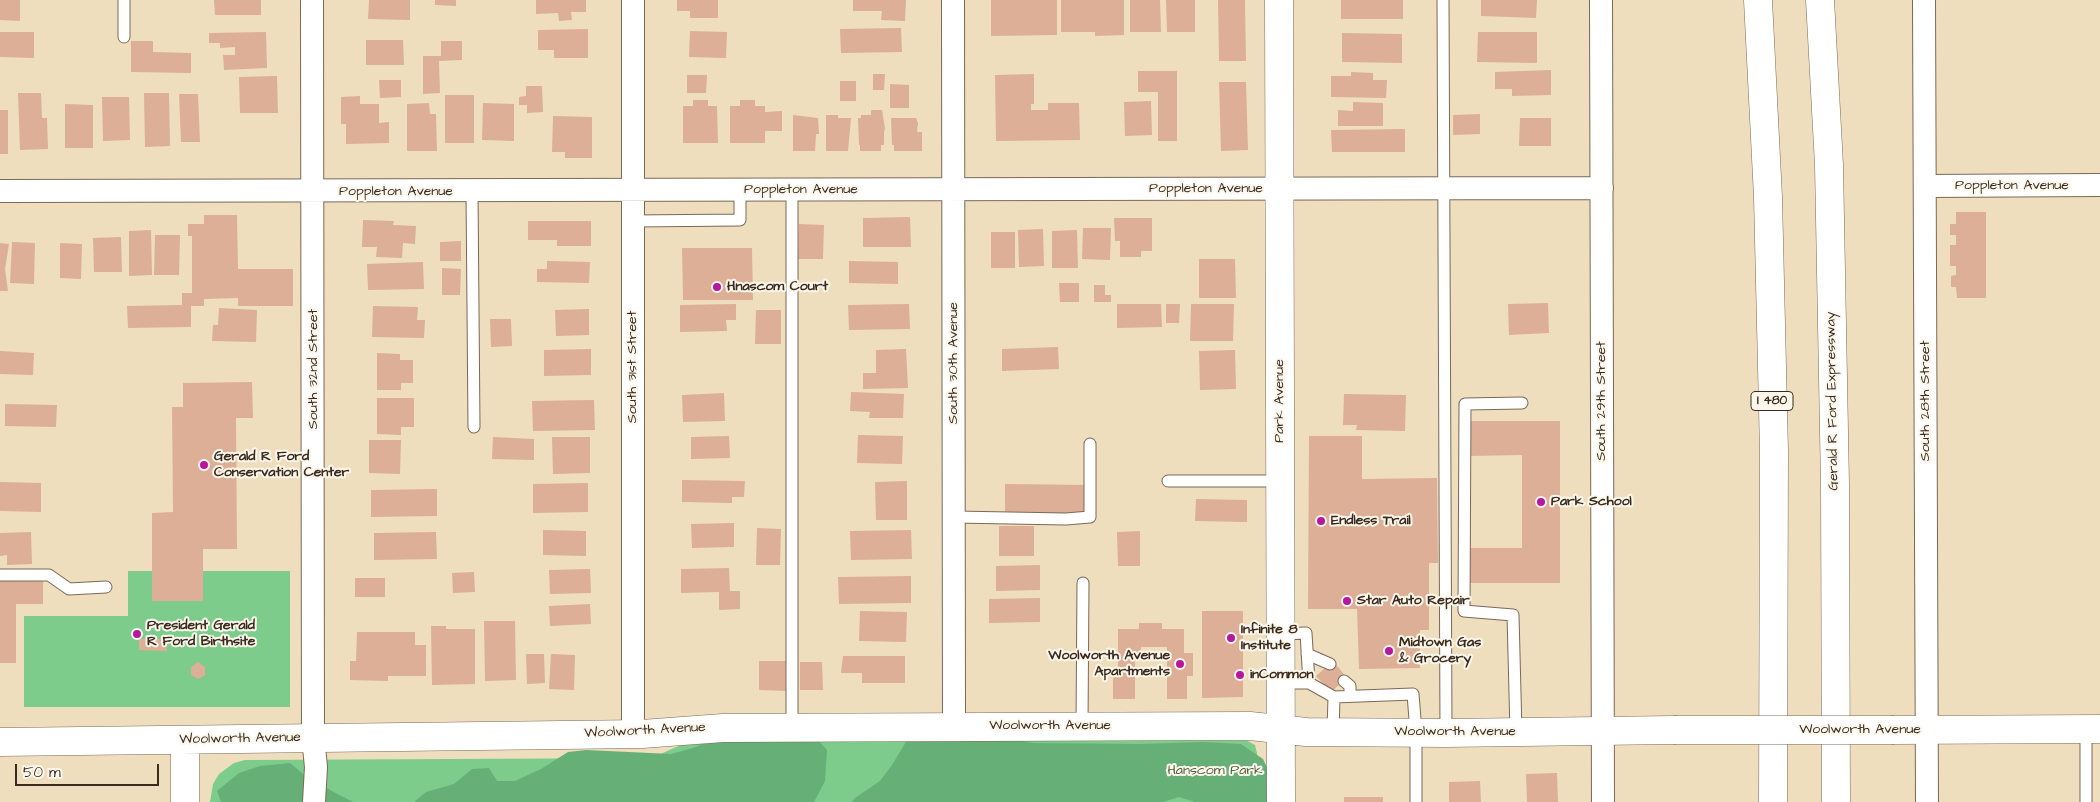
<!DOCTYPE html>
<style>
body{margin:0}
#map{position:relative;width:2100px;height:802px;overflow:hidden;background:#efdebd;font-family:"Architects Daughter",sans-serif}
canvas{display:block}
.scale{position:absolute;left:15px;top:764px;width:144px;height:22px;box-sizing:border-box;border:2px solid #3b2a1e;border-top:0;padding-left:6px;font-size:15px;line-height:18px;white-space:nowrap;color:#3b2a1e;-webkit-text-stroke:4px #fbf7ec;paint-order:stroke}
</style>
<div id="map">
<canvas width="2100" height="802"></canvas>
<div class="scale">50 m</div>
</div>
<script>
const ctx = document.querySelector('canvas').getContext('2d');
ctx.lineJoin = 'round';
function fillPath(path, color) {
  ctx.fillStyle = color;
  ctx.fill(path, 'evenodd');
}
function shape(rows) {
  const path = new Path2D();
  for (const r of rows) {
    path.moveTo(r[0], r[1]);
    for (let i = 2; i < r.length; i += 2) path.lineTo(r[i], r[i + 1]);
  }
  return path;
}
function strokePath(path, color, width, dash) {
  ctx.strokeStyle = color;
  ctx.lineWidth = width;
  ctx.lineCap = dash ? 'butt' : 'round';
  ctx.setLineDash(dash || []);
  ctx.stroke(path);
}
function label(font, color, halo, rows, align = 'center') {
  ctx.font = font + ' "Architects Daughter",sans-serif';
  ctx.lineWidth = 4;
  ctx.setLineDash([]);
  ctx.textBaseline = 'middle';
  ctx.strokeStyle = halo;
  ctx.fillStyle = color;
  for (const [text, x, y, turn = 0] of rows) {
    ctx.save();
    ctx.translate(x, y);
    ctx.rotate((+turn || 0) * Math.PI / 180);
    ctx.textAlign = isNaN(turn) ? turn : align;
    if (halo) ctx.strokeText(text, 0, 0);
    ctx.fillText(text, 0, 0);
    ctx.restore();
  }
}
const green = shape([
 [128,571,290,571,290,707,24,707,24,616,128,616],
 [1244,739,1255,745,1257,753,1257,802,210,802,213,784,219,774,234,763,245,760,652,758,687,742]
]);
const forest = shape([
 [724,733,816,738,827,750,825,781,814,802,414,802,426,792,454,784,472,769,489,768,497,781,515,781,541,769,568,752,586,750,671,754,696,747],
 [909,737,994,737,1034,743,1140,744,1203,742,1241,744,1263,759,1271,776,1273,802,1195,802,1179,797,1163,802,852,802,855,798,880,781,892,765],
 [290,763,309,779,353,802,221,802,217,791,239,773,260,766]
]);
const building = shape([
 [0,0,20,0,20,21,0,20],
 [214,0,261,0,261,15,215,15],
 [369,0,410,0,410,20,368,19],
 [435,0,456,0,456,6,435,5],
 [536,0,586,0,586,12,571,12,572,20,559,21,558,13,536,14],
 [677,0,718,0,718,18,690,18,690,11,677,11],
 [853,0,906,0,905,21,881,20,882,11,853,11],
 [991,0,1057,0,1057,35,991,36],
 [1061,0,1124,0,1124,35,1095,36,1095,32,1061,32],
 [1130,0,1160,0,1161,32,1130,32],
 [1166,0,1195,0,1195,32,1167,32],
 [1218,0,1245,0,1246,61,1219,61],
 [1341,0,1403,0,1403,19,1341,19],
 [1481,0,1537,0,1536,18,1481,16],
 [901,28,902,52,841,53,840,29],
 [588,29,588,58,554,58,554,50,538,50,538,30],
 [690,31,727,32,726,58,689,57],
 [0,32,34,32,34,58,0,57],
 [266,32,267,68,224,70,223,55,235,55,235,47,220,48,220,43,209,43,209,33],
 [1478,32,1537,32,1537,63,1477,62],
 [1342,33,1402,34,1402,63,1342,62],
 [366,40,403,40,404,65,366,65],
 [131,41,153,41,153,52,191,53,191,73,131,72],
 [441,41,462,41,462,60,439,61,440,93,423,94,423,56,441,56],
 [1551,70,1551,95,1512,96,1512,89,1495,89,1495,72],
 [1138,71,1177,71,1177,141,1158,141,1158,92,1138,92],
 [1351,72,1373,73,1373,80,1387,80,1386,98,1331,97,1331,76,1351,76],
 [873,74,885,74,884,90,873,90],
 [1034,74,1034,104,1031,104,1031,110,1048,110,1048,103,1079,103,1080,140,996,141,995,75],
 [687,75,707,75,706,93,687,93],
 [277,76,278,113,240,113,239,77],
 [379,80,401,80,401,97,380,98],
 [840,81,856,81,856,101,840,101],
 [1219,82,1246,82,1248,150,1221,151],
 [890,84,909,85,909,108,890,108],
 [526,86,542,86,543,112,527,113,527,105,519,105,519,97,526,96],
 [18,93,41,93,42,118,47,118,48,149,20,150],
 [144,93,169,93,170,146,145,147],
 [179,94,198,94,200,142,181,142],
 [445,95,474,95,474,143,445,143],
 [360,96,360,104,379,104,379,123,389,122,389,143,346,144,346,124,341,124,341,97],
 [102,97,129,97,130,140,103,141],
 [693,100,708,100,708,106,717,106,718,143,683,143,683,106,693,106],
 [740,100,755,100,755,106,765,106,765,112,782,111,782,131,765,131,765,143,730,143,730,106,740,106],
 [1151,101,1152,135,1125,136,1124,102],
 [1353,102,1383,103,1383,126,1338,126,1338,110,1353,111],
 [429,103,430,114,436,114,437,151,407,151,407,104],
 [483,103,514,104,514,141,482,140],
 [65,104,93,105,93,148,65,148],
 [0,110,8,110,8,154,0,154],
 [871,110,882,110,885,129,884,132,884,145,881,145,881,151,860,151,860,145,859,145,858,118,861,118,861,115,871,115],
 [1480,114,1480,134,1453,135,1453,115],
 [793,115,818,118,819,134,816,134,815,151,793,151],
 [826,115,838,115,838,118,851,118,848,151,826,151],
 [553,116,592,117,592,158,565,158,565,152,552,152],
 [891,118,916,118,918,123,917,132,922,132,922,151,894,151,894,145,892,145],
 [1520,118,1551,118,1551,146,1519,146],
 [1405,129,1405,152,1332,152,1331,130],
 [1956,212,1986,212,1986,298,1957,298,1956,287,1951,287,1951,276,1956,275,1956,266,1950,266,1950,245,1956,245,1956,235,1950,235,1950,224,1956,224],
 [204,215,237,215,238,269,293,269,293,306,238,306,238,298,204,299,204,306,191,306,191,327,128,328,127,306,182,305,182,293,192,293,192,236,188,236,188,224,204,224],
 [910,217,911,247,863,247,863,218],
 [1114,218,1152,218,1152,251,1141,251,1141,257,1120,257,1120,241,1115,241],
 [363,220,394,221,393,225,416,226,415,244,403,243,402,258,376,257,377,247,362,247],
 [528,221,591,221,591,246,557,246,557,240,528,240],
 [799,224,824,225,823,259,798,259],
 [1083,228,1111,228,1110,260,1082,259],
 [1043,229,1044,266,1019,267,1018,230],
 [151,230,152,275,129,276,129,231],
 [1077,230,1078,268,1052,268,1052,231],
 [991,232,1015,232,1015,268,991,268],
 [155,235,180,235,179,275,154,275],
 [121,237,122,272,94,272,93,238],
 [461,241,461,261,440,261,440,242],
 [12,242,35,243,34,284,10,283],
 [0,243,9,244,5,269,8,291,0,291],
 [60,243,82,244,81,279,60,278],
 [682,248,752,248,753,300,683,300],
 [1199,259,1235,259,1236,298,1199,298],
 [547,261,590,262,589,283,537,282,537,269,547,269],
 [849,261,898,262,898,284,849,283],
 [423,262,424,289,368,290,367,264],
 [442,268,461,269,460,295,442,295],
 [1059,283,1079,283,1079,302,1060,302],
 [1094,285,1105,285,1105,295,1111,295,1111,302,1094,302],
 [1548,303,1549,333,1509,335,1508,304],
 [736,304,736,320,726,320,727,331,680,332,680,305],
 [909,304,910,329,849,330,848,305],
 [1117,304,1161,304,1162,327,1117,328],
 [1166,304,1180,304,1179,323,1166,323],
 [1191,304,1234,304,1233,341,1190,341],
 [373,306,418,307,417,320,425,320,424,338,372,337],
 [219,308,257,310,256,342,212,341,213,325,218,325],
 [589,309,589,335,556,336,555,310],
 [756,310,781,310,781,344,755,344],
 [490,319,511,319,512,346,491,347],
 [1058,347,1059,369,1002,371,1002,349],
 [591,349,591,375,544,376,544,350],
 [906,349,908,388,863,389,863,373,876,373,876,350],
 [1235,350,1236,389,1200,390,1199,351],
 [0,351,34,353,33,375,0,374],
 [377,353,400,354,400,360,413,360,413,383,401,383,401,390,377,390],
 [252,382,253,418,236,418,237,549,203,549,203,601,152,601,152,513,173,512,172,407,183,407,183,383],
 [851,392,904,394,903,418,869,418,870,412,850,411],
 [724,393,725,421,683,422,682,395],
 [1344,394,1406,395,1405,431,1356,430,1357,425,1343,425],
 [377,398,414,398,414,427,401,427,401,435,377,434],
 [594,400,595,430,533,431,532,401],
 [5,404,57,405,56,427,5,426],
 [1469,421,1560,421,1560,583,1470,583,1470,548,1522,548,1522,455,1469,456],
 [858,435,903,436,902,464,857,463],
 [729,436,730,458,691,459,691,437],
 [1309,436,1362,436,1362,479,1437,478,1438,563,1429,563,1429,630,1420,630,1420,668,1359,669,1357,609,1308,609],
 [493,437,534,439,534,460,492,459],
 [552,437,590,437,590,473,553,474],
 [369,440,401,440,400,474,369,473],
 [682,480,745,481,744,497,732,497,732,503,682,502],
 [907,481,907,520,876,520,875,482],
 [0,482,41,483,41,512,0,511],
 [588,483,588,512,533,513,533,484],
 [1005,484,1089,485,1088,516,1005,515],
 [437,489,437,516,371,517,371,490],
 [1196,499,1247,500,1247,522,1195,521],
 [734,523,734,547,692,548,691,524],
 [999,526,1034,526,1034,556,999,556],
 [757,528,781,529,780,565,756,565],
 [543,530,586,531,586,556,543,555],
 [911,530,912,559,851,560,850,531],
 [1140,531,1140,566,1118,566,1117,532],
 [31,532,32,564,7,565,7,555,0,556,0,533],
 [436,532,437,559,374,560,374,533],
 [1040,565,1040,590,996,591,996,566],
 [729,568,730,591,740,591,740,609,719,610,719,592,681,593,681,569],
 [590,569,591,593,550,594,549,570],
 [474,572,475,592,453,593,452,573],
 [911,576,911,603,839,604,838,577],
 [0,577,43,577,43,604,16,604,16,663,0,663],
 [355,578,385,578,385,597,355,597],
 [1040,598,1040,622,989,623,989,599],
 [590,604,591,624,550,626,549,606],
 [860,611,907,612,906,642,859,641],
 [1202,611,1243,611,1243,697,1202,698],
 [484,621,515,621,516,680,485,681],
 [1139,623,1162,623,1162,629,1184,629,1184,653,1193,653,1193,676,1187,676,1187,699,1167,699,1167,647,1141,647,1141,653,1135,653,1135,699,1113,699,1113,676,1118,676,1118,629,1139,629],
 [431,626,446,626,446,629,475,629,475,684,432,685],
 [357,632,415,632,415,645,426,645,426,676,388,676,388,681,350,680,350,661,356,661],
 [139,639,167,639,167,651,139,650],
 [526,654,544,654,545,683,527,684],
 [551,654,575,655,574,690,549,689],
 [843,656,905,656,905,683,862,683,862,673,841,673],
 [759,661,789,661,788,691,759,690],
 [1333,661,1347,678,1331,692,1316,676],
 [198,662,205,667,205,675,198,679,191,675,191,667],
 [800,662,822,662,823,690,800,690],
 [1557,773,1558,802,1527,802,1526,774],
 [1480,781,1481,802,1449,802,1449,782],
 [1344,797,1383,797,1383,802,1344,802]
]);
const lane = shape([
 [124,0,124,37],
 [1443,0,1446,733],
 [792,190,792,727],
 [472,191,474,427],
 [634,221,740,220,740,190],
 [1168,481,1280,481],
 [954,517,1066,519,1090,517,1090,444],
 [0,575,49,575,69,589,106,587],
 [1281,634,1306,633,1309,683,1281,683],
 [1307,654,1330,664],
 [1344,681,1350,686,1350,695],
 [1309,683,1334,697],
 [1082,726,1083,583],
 [2086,729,2086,802],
 [1333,732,1334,697,1413,694,1416,732,1416,802],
 [1516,732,1513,615,1464,611,1465,404,1522,403]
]);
const street = shape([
 [312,0,313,738,316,767,314,802],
 [953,0,954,726],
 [1601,0,1603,802],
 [1924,0,1927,802],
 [1925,186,2100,185],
 [0,191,1602,188],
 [633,734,633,0]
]);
const secondary = shape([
 [1279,0,1281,802],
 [1894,730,2100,729],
 [0,742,642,734,723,728,1250,726,1306,732,1446,733,1674,730],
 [185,802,185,740]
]);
const highway = shape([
 [1758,0,1768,197,1774,452,1773,802],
 [1820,0,1829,165,1835,485,1836,802]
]);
const secondaryBridge = shape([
 [1674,730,1894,730]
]);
const markers = [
 [717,287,5,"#b5179e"],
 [204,465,5,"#b5179e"],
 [1541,502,5,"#b5179e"],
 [1321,521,5,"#b5179e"],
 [1347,601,5,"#b5179e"],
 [137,634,5,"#b5179e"],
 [1231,638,5,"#b5179e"],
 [1389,651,5,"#b5179e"],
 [1180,664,5,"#b5179e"],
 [1240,675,5,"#b5179e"]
];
const shields = [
 [1772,401,42]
];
const shieldNames = [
 ["I 480",1772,401]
];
const streetNames = [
 ["Poppleton Avenue",2012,186],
 ["Poppleton Avenue",1206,189],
 ["Poppleton Avenue",801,190],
 ["Poppleton Avenue",396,192],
 ["South 30th Avenue",954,363,-90],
 ["South 31st Street",633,367,-90],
 ["South 32nd Street",314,369,-90],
 ["Park Avenue",1280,401,-90],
 ["South 29th Street",1602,401,-90],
 ["Gerald R Ford Expressway",1833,401,-91],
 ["South 28th Street",1926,401,-90],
 ["Woolworth Avenue",1050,726],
 ["Woolworth Avenue",1860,730],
 ["Woolworth Avenue",645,731,-3],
 ["Woolworth Avenue",1455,732],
 ["Woolworth Avenue",240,739,-1]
];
const poiNames = [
 ["Hnascom Court",727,287],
 ["Gerald R Ford",214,457],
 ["Conservation Center",214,473],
 ["Park School",1551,502],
 ["Endless Trail",1331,521],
 ["Star Auto Repair",1357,601],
 ["President Gerald",147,626],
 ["R Ford Birthsite",147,642],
 ["Infinite 8",1241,630],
 ["Institute",1241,646],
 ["Midtown Gas",1399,643],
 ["& Grocery",1399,659],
 ["Woolworth Avenue",1170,656,"right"],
 ["Apartments",1170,672,"right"],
 ["inCommon",1250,675]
];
const parkNames = [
 ["Hanscom Park",1215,771]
];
fillPath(green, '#7dcc8b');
fillPath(forest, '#66b077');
fillPath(building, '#dcaf96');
strokePath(lane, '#7a6956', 13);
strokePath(street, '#7a6956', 24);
strokePath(secondary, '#7a6956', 29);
strokePath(highway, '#7a6956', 29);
strokePath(lane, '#fff', 11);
strokePath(street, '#fff', 22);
strokePath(secondary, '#fff', 28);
strokePath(highway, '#fff', 28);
strokePath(secondaryBridge, '#7a6956', 29, []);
strokePath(secondaryBridge, '#fff', 28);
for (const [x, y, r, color] of markers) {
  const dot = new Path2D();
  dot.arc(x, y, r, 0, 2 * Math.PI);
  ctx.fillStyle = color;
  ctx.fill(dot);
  strokePath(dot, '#fbf7ec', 2);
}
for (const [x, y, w] of shields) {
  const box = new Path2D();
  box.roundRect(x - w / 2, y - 9.5, w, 19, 4);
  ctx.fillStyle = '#fbf7ec';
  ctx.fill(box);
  strokePath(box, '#3b2a1e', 1);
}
label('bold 12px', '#3b2a1e', null, shieldNames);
label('14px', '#3b2a1e', '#fbf7ec', streetNames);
label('bold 14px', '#3b2a1e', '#fbf7ec', poiNames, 'left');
label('14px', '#4f5b3f', '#fbf7ec', parkNames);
</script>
